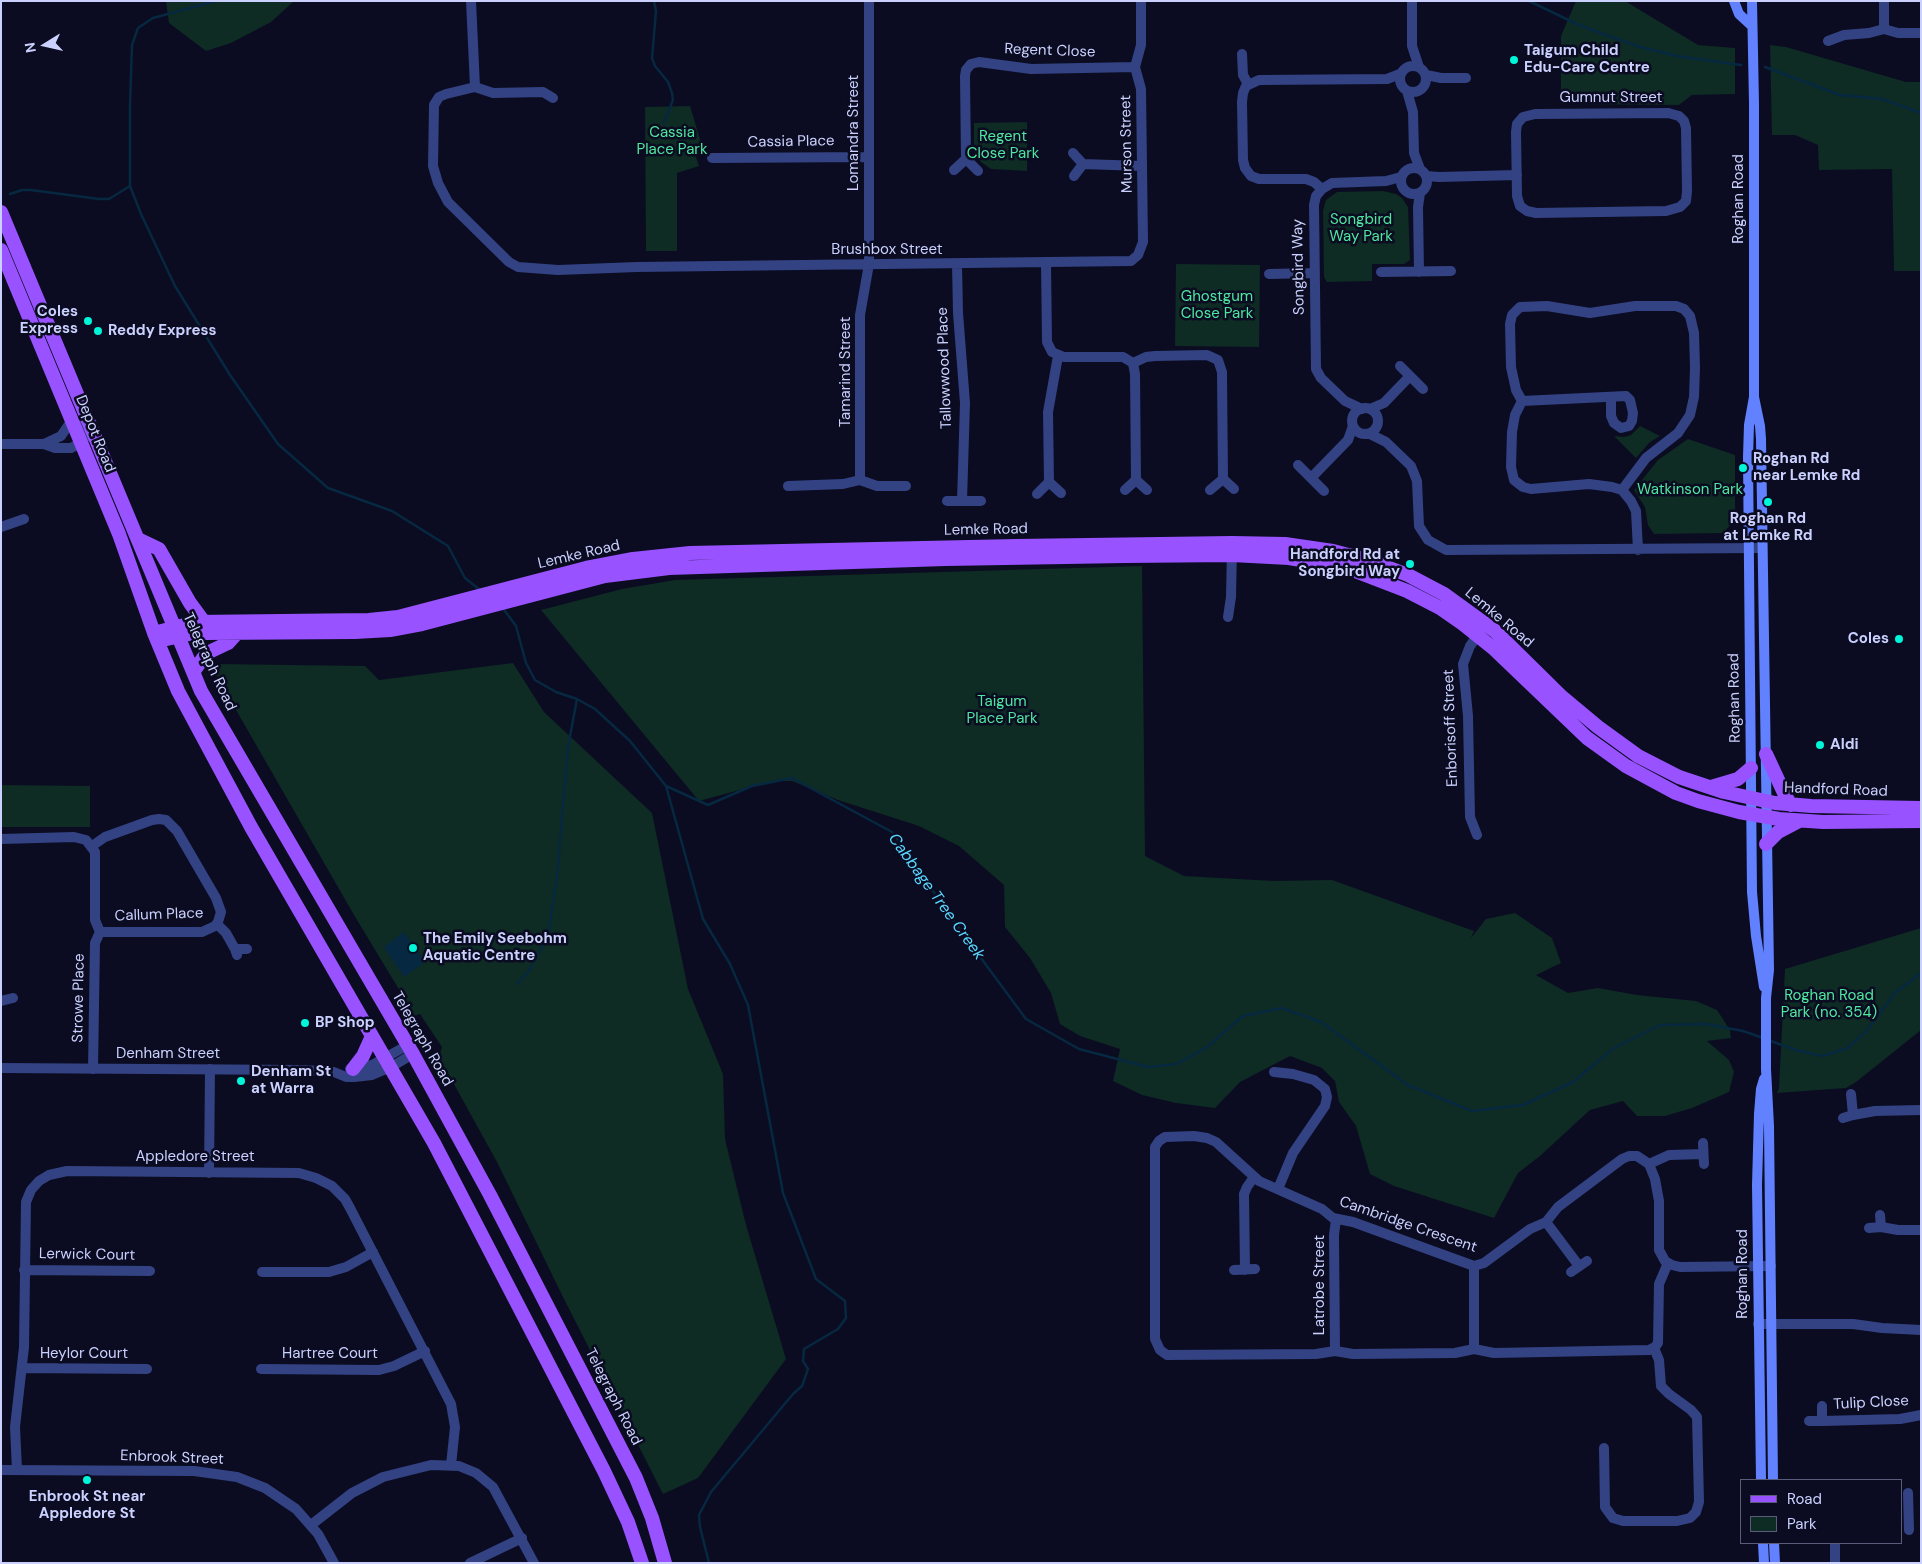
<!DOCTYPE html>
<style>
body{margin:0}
#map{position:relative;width:1922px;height:1564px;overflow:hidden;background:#0b0c21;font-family:"DM Sans",sans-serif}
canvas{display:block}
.frame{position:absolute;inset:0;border:2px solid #cbd1ff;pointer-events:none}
.legend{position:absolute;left:1740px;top:1479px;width:162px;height:65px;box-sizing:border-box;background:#0b0c21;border:1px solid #585b7a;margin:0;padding:6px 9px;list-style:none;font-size:15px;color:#cbd1ff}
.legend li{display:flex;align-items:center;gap:10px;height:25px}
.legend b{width:25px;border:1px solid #585b7a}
.north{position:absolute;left:20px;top:20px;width:50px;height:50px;-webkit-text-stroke:4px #0b0c21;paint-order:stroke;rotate:260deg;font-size:14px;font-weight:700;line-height:20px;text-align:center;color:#cbd1ff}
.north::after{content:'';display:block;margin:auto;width:18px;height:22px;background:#cbd1ff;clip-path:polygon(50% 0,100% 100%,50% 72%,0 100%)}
</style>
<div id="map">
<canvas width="1922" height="1564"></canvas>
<div class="frame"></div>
<ul class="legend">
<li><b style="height:6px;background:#9852ff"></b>Road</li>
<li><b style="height:14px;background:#0e2b24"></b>Park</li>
</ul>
<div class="north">N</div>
</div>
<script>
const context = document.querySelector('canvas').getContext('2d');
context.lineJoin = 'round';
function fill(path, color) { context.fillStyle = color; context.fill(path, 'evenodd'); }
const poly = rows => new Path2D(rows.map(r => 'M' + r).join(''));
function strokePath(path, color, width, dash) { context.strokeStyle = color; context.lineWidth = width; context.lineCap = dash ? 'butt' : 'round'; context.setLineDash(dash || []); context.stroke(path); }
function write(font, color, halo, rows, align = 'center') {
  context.font = font + ' "DM Sans",sans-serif'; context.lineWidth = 5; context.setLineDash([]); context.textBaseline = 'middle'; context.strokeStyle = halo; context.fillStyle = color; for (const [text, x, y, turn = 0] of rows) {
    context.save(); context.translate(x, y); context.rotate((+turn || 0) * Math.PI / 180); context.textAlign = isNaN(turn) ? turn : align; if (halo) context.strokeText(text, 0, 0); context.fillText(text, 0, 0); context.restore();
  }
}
const green = poly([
 [294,1,271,22,231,43,206,51,169,23,166,2],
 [1576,1,1625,1,1698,45,1735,48,1735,94,1692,95,1679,105,1561,104,1561,36],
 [1770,45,1786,47,1906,82,1921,82,1921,271,1894,271,1892,169,1819,170,1818,145,1795,135,1772,135],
 [690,106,702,146,698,151,696,157,699,166,677,173,677,251,646,251,645,107],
 [1027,122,1027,171,991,169,981,162,974,154,974,123],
 [1383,191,1396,194,1402,198,1408,207,1410,260,1404,264,1372,264,1372,281,1327,282,1324,277,1323,211,1326,200,1337,192],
 [1176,264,1260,265,1259,347,1175,346],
 [1640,426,1660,436,1650,442,1636,458,1614,436,1624,437,1631,435],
 [1688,439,1735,455,1735,520,1723,533,1654,534,1648,525,1645,507,1634,490,1658,460],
 [1142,566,1145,856,1184,876,1274,881,1332,880,1474,931,1471,938,1486,919,1515,913,1552,938,1561,963,1536,975,1568,993,1598,988,1637,995,1696,1001,1717,1010,1730,1030,1731,1038,1707,1041,1729,1060,1734,1072,1729,1092,1692,1108,1665,1116,1637,1116,1623,1101,1590,1110,1540,1156,1518,1173,1494,1218,1394,1186,1370,1174,1356,1126,1339,1102,1335,1081,1322,1068,1290,1056,1240,1082,1215,1108,1176,1103,1142,1095,1113,1081,1120,1049,1080,1036,1060,1024,1051,993,1030,958,1005,927,1004,885,959,846,919,826,838,800,792,781,773,781,699,801,541,610,622,589,675,580],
 [513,663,544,712,652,813,688,989,723,1074,725,1139,746,1225,786,1359,698,1478,663,1494,563,1297,497,1162,439,1057,442,1047,420,1014,415,1016,354,915,213,670,215,664,365,666,379,680],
 [1,785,90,786,90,827,1,827],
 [1921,928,1921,1030,1856,1082,1846,1088,1777,1093,1779,1088,1785,969]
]);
const water = poly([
 [404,932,425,962,404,977,384,947]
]);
const stream = poly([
 [216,1,153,18,138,28,132,45,130,106,130,186,141,214,175,286,230,375,278,444,328,488,392,511,448,546,465,578,480,590],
 [654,1,656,11,652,58,655,66,668,82,672,93,673,100,664,123],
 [1529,1,1581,26,1640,47,1677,56,1741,65],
 [1765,67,1840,95,1882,99,1921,113],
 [10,194,22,190,31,190,99,199,109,199,130,186],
 [502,607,516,626,526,663,535,680,556,692,577,699,595,709,630,741,666,786,708,805,752,786,792,778,892,832,913,860,944,908,1026,1019,1079,1049,1148,1067,1177,1064,1207,1047,1243,1016,1282,1008,1321,1022,1408,1085,1472,1111,1523,1105,1573,1082,1614,1048,1660,1025,1706,1024,1743,1031,1763,1038],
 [666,786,703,919,730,964,748,1005,783,1193,816,1279,845,1301,846,1318,838,1329,804,1349,803,1361,808,1369,802,1386,793,1394,711,1492,699,1515,700,1527,709,1563],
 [517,984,529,971,548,936,557,876,568,747,577,699],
 [1768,1040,1796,1050,1822,1056,1846,1049,1866,1032,1895,993,1921,973]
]);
const minor = poly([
 [471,1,475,87,446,94,439,97,434,105,433,166,438,183,448,202,509,262,518,267,558,270,637,267,1131,261,1138,255,1143,242,1141,89,1135,67,1141,45,1141,1],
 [869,1,869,264,860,315,860,480,877,486,906,486],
 [1412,1,1412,46,1419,67],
 [1884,1,1884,29],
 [1828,41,1844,35,1869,33,1884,29,1898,33,1921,33],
 [1242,54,1243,75,1248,84],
 '1400 79a13 13 0 1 1 26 0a13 13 0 1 1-26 0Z',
 [1426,75,1441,78,1466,78],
 [475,87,493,93,543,92,553,98],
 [1407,91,1413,112,1414,153,1420,169],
 [1668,113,1679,116,1684,121,1686,128,1687,191,1686,201,1680,207,1666,211,1536,213,1527,211,1520,206,1517,196,1516,132,1517,124,1523,117,1535,114,1668,113],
 [1073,153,1083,164,1074,176],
 [712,158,869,157],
 [966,159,965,76,966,70,971,64,979,62,1031,69,1135,67],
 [1083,164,1142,166],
 '1401 181a13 13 0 1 1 26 0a13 13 0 1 1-26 0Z',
 [954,170,966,159,978,171],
 [1426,176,1439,177,1517,175],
 [1322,189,1314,182,1306,179,1259,179,1251,176,1245,168,1243,160,1242,102,1243,93,1246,86,1259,80,1387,79,1400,74],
 [1046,263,1047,342,1052,352,1064,357,1123,357,1133,363,1135,374,1136,480],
 [957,264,958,313,965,403,962,501],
 [1381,272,1451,271],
 [1419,272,1418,207,1420,193],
 [1269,274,1314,273],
 [1133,363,1146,357,1155,356,1207,355,1218,360,1222,372,1223,479],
 [1400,366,1423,389],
 [1522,401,1626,396,1630,400,1633,413,1632,421,1629,426,1621,428,1614,423,1611,416,1611,397],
 '1352 421a13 13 0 1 1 26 0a13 13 0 1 1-26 0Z',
 [1362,409,1345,401,1321,378,1316,369,1314,205,1316,196,1322,189,1332,183,1386,181,1401,177],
 [1370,409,1384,403,1410,376],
 [1370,434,1386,442,1411,466,1417,481,1419,526,1428,540,1446,550,1761,548],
 [1298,465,1324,491],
 [1311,478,1348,440,1353,426],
 [1049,482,1048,412,1058,356],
 [788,486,843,484,860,480],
 [1125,490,1136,480,1147,490],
 [1210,490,1223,479,1234,489],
 [1622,490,1646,458,1678,433,1690,415,1694,397,1695,368,1694,333,1690,316,1684,309,1676,306,1635,306,1590,313,1547,306,1520,307,1512,315,1510,324,1511,367,1516,390,1522,401,1515,415,1512,432,1511,467,1514,480,1523,487,1531,489,1589,484,1612,487,1622,490,1631,501,1636,511,1638,550],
 [1037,494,1049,482,1061,493],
 [947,501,981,501],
 [1,527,24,519],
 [1228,617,1231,597,1232,549],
 [1477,835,1470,817,1468,716,1463,664,1470,646,1486,624],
 [1,839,74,837,86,840,95,852,95,920,100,932,95,943,93,1069],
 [92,846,105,837,152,820,159,819,166,820,177,831,216,898,221,912,218,922,215,926,202,932,100,932],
 [217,924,226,933,235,949],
 [237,955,235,949,247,949],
 [1,1001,13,998],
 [1274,1072,1293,1074,1314,1080,1325,1089,1327,1097,1325,1106,1293,1153,1278,1189],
 [1853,1115,1875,1111,1921,1110],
 [1843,1118,1853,1115,1851,1094],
 [1703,1143,1704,1164],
 [1649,1164,1669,1155,1703,1154],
 [209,1173,210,1069],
 [1546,1222,1579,1266],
 [1881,1227,1898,1230,1921,1230],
 [1869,1228,1881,1227,1880,1215],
 [1668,1263,1659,1284,1658,1343,1655,1347,1649,1350,1494,1353,1474,1349,1455,1353,1353,1354,1335,1351,1316,1354,1167,1355,1160,1350,1155,1339,1155,1147,1159,1141,1165,1137,1194,1136,1207,1138,1216,1142,1259,1181,1322,1209,1333,1218,1353,1222,1474,1266,1484,1263,1530,1229,1546,1222,1558,1207,1622,1159,1629,1156,1637,1156,1649,1164,1655,1179,1659,1201,1659,1250,1665,1261,1672,1265,1680,1267,1771,1266],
 [1474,1266,1474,1349],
 [24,1270,150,1271],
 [1234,1270,1255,1269],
 [1245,1270,1244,1194,1247,1187,1254,1177],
 [262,1272,329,1272,346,1267,373,1252],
 [1571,1272,1587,1261],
 [1758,1324,1853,1324,1882,1328,1921,1330],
 [1335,1351,1334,1235,1336,1219],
 [22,1368,147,1369],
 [261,1369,379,1370,394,1366,425,1351],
 [1809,1421,1822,1421,1822,1406],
 [1822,1421,1900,1419,1921,1415],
 [1604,1448,1605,1507,1613,1518,1623,1521,1677,1521,1690,1518,1696,1512,1699,1502,1697,1417,1691,1410,1669,1394,1661,1386,1659,1360,1654,1348],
 [1,1470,194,1471,237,1477,265,1488,296,1509,318,1534,334,1563],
 [17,1470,15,1427,24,1347,26,1202,31,1190,39,1181,49,1175,67,1171,299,1173,316,1178,332,1186,345,1199,350,1208,451,1404,455,1427,451,1465],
 [1908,1493,1909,1530],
 [311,1525,352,1493,383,1477,431,1465,459,1466,476,1473,493,1487,534,1563],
 [1835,1543,1835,1563],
 [470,1563,522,1538]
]);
const tertiary = poly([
 [1,444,44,444,55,448,71,448,81,443,85,438,85,432,82,421],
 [44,444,61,436,72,420],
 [1,1068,303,1070,334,1072,346,1077,354,1077,372,1075,391,1067,413,1054],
 [350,1069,372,1065,408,1045]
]);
const secondary = poly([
 [1734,1,1739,14,1752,26],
 [1752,1,1754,104,1754,397,1749,425,1748,457,1752,892,1756,936,1764,987],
 [1754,397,1760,426,1761,439,1769,970,1766,998,1766,1069,1769,1126,1773,1480],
 [1761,1480,1757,1185,1759,1114,1761,1089,1764,1079],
 [1763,1543,1764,1563],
 [1774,1543,1775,1563]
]);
const primary = poly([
 [1,212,201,691,413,1054,490,1195,636,1478,652,1518,665,1563],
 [1,250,119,534,154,633,178,691,251,827,434,1143,604,1471,628,1522,642,1563],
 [138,539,159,549,190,603,204,622],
 [154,633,196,622,369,620,398,617,586,568,633,559,690,553,1016,546,1232,543,1285,544,1333,551,1368,560,1408,575,1444,594,1495,631,1562,697,1598,727,1638,756,1679,777,1724,792,1775,803,1811,806,1921,808],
 [158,641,189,634,205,633,355,632,390,630,422,624,605,576,669,568,945,559,1125,556,1232,555,1289,558,1331,565,1355,571,1407,591,1440,608,1463,624,1493,648,1587,738,1626,766,1676,793,1698,801,1739,812,1779,819,1823,822,1921,821],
 [193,672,207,653,228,643,238,632],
 [1766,754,1785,795,1791,805],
 [1711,787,1738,779,1751,768],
 [1766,844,1778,832,1799,821],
 [353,1069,363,1056,372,1036]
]);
const markers = [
 [1514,60,5,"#00f6d8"],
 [88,321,5,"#00f6d8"],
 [98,331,5,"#00f6d8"],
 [1743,468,5,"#00f6d8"],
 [1768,502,5,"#00f6d8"],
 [1410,564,5,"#00f6d8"],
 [1899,639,5,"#00f6d8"],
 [1820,745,5,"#00f6d8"],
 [413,948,5,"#00f6d8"],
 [305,1023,5,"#00f6d8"],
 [241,1081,5,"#00f6d8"],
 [87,1480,5,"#00f6d8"]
];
const streetNames = [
 ["Regent Close",1050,51,2],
 ["Gumnut Street",1611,98],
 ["Lomandra Street",854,133,-90],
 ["Cassia Place",791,142,-1],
 ["Murson Street",1127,144,-91],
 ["Roghan Road",1739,199,-90],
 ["Brushbox Street",887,250],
 ["Songbird Way",1299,267,-91],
 ["Tallowwood Place",945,368,-92],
 ["Tamarind Street",846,372,-90],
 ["Depot Road",95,434,68],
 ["Lemke Road",986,530,-1],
 ["Lemke Road",579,555,-13],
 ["Lemke Road",1499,618,40],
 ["Telegraph Road",209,662,65],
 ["Roghan Road",1735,698,-91],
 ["Enborisoff Street",1451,728,-92],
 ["Handford Road",1836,790,2],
 ["Callum Place",159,915,-2],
 ["Strowe Place",79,998,-89],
 ["Telegraph Road",422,1039,60],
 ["Denham Street",168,1054],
 ["Appledore Street",195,1157],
 ["Cambridge Crescent",1408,1225,19],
 ["Lerwick Court",87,1255,1],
 ["Roghan Road",1743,1274,-90],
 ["Latrobe Street",1320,1285,-90],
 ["Heylor Court",84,1354],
 ["Hartree Court",330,1354],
 ["Telegraph Road",613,1397,63],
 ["Tulip Close",1871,1403,-3],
 ["Enbrook Street",172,1458,2]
];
const poiNames = [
 ["Taigum Child",1524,51],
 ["Edu-Care Centre",1524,68],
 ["Coles",78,312,"right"],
 ["Express",78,329,"right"],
 ["Reddy Express",108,331],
 ["Roghan Rd",1753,459],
 ["near Lemke Rd",1753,476],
 ["Roghan Rd",1768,519,"center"],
 ["at Lemke Rd",1768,536,"center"],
 ["Handford Rd at",1400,555,"right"],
 ["Songbird Way",1400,572,"right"],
 ["Coles",1889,639,"right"],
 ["Aldi",1830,745],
 ["The Emily Seebohm",423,939],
 ["Aquatic Centre",423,956],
 ["BP Shop",315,1023],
 ["Denham St",251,1072],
 ["at Warra",251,1089],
 ["Enbrook St near",87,1497,"center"],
 ["Appledore St",87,1514,"center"]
];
const parkNames = [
 ["Cassia",672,133],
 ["Place Park",672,150],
 ["Regent",1003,137],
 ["Close Park",1003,154],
 ["Songbird",1361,220],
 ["Way Park",1361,237],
 ["Ghostgum",1217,297],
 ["Close Park",1217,314],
 ["Watkinson Park",1690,490],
 ["Taigum",1002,702],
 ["Place Park",1002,719],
 ["Roghan Road",1829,996],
 ["Park (no. 354)",1829,1013]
];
const waterNames = [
 ["Cabbage Tree Creek",936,897,54]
];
fill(green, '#0e2b24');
fill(water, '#062840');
strokePath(stream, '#062840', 2.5);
strokePath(minor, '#334283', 10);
strokePath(tertiary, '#334283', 10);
strokePath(secondary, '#6281ff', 10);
strokePath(primary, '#9852ff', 14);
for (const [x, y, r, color] of markers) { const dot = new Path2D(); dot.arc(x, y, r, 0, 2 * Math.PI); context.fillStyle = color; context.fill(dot); strokePath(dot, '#0b0c21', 2); }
write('15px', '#cbd1ff', '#0b0c21', streetNames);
write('bold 15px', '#cbd1ff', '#0b0c21', poiNames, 'left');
write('15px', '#4fe79f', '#0b0c21', parkNames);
write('italic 16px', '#59d7ff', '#0b0c21', waterNames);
</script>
